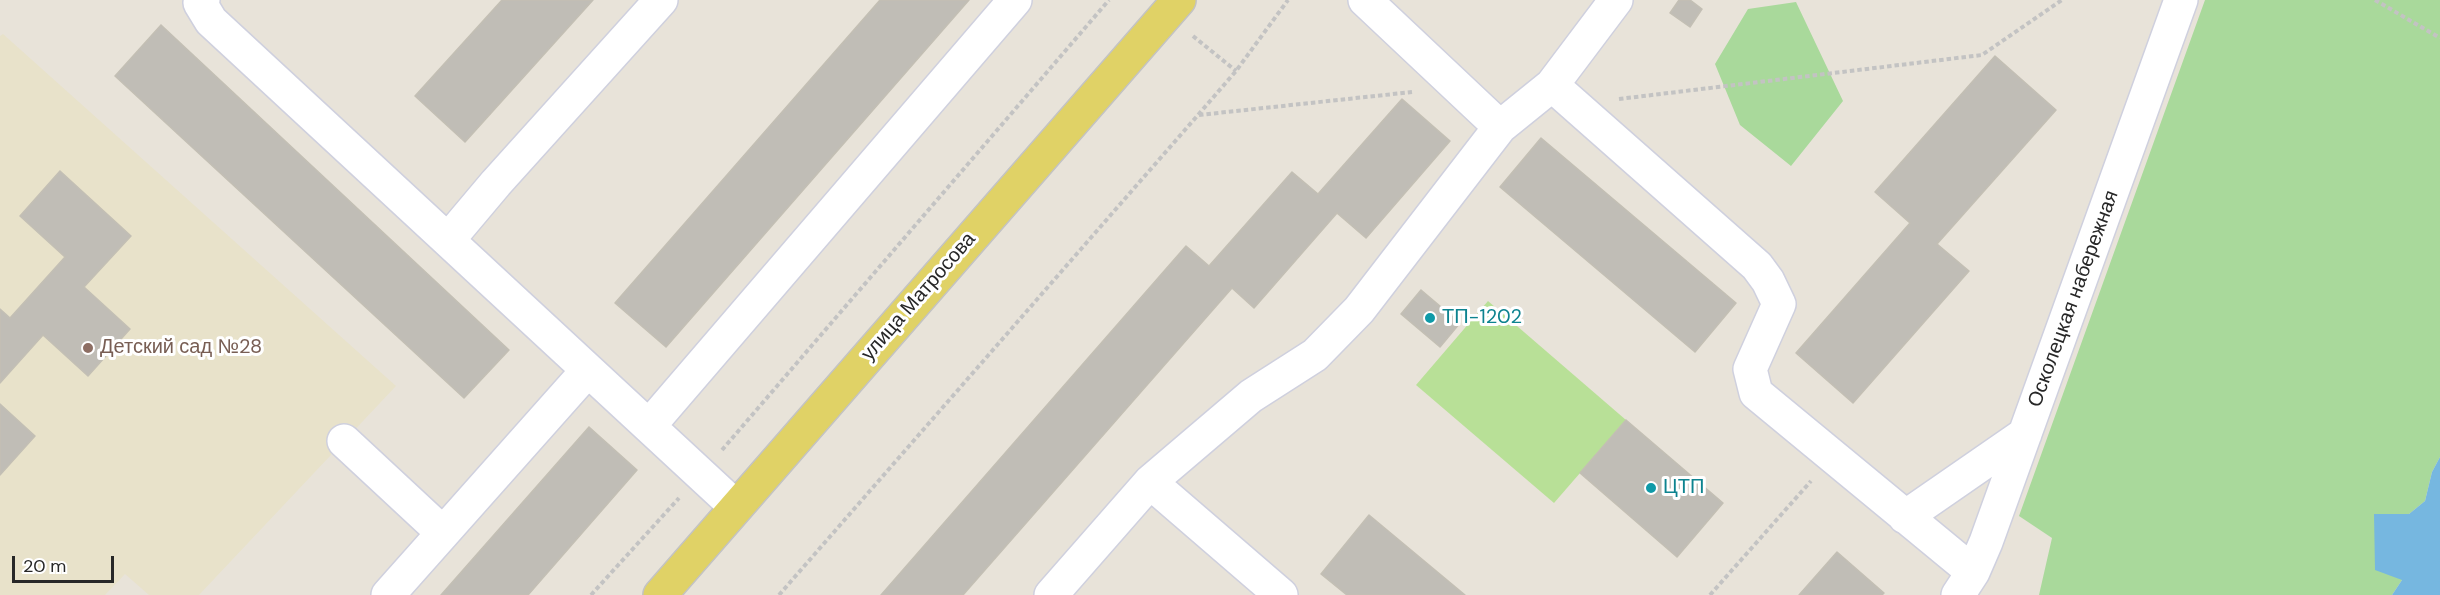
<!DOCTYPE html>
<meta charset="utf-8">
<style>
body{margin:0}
#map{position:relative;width:2440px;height:595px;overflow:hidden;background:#e8e3d9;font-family:"DM Sans",sans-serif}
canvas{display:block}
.scale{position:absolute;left:12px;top:556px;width:102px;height:27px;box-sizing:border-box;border:3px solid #272727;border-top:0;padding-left:8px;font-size:18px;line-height:21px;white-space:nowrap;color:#272727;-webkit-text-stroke:4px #fff;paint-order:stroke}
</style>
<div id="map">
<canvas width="2440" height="595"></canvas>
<div class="scale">20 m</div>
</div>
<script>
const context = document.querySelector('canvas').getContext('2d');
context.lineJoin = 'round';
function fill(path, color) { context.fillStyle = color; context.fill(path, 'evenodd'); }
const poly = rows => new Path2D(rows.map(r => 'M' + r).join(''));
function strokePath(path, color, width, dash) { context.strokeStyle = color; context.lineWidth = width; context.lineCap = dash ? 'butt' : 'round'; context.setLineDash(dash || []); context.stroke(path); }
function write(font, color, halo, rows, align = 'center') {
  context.font = font + ' "DM Sans",sans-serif'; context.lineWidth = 6; context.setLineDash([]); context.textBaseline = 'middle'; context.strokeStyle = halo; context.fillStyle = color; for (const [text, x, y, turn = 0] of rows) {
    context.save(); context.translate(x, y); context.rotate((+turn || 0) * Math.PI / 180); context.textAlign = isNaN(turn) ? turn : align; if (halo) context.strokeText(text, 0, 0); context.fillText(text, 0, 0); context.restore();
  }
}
const education = poly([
 [3,34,396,386,199,595,149,595,125,574,105,595,0,595,0,36]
]);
const green = poly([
 [2205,0,2440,0,2440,457,2432,472,2425,501,2409,514,2402,580,2392,595,2039,595,2052,538,2019,516],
 [1796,2,1843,101,1791,166,1740,125,1715,64,1748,9]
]);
const pitch = poly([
 [1488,301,1626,420,1554,503,1416,385]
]);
const water = poly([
 [2440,457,2440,595,2392,595,2402,580,2375,570,2374,514,2409,514,2425,501,2432,472]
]);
const building = poly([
 [502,0,593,0,465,142,415,96,502,0],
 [880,0,969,0,666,347,615,303,880,0],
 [1679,0,1690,0,1702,9,1690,27,1670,13,1679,0],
 [161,25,509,350,464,398,115,76,161,25],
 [1995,56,2056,110,1937,244,1969,271,1853,403,1796,353,1910,223,1875,192,1995,56],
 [1402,99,1450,141,1366,238,1337,213,1254,308,1232,288,963,595,881,595,1186,246,1209,266,1292,172,1318,194,1402,99],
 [1541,138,1736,303,1695,352,1500,187,1541,138],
 [60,171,131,236,84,287,130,329,88,376,43,335,0,383,0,309,10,318,65,257,20,216,60,171],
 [1421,290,1460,323,1440,347,1401,314,1421,290],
 [0,404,35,436,0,475,0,404],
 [1626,420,1723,503,1677,557,1580,473,1626,420],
 [589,427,637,470,528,595,441,595,589,427],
 [1369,515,1465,595,1347,595,1321,574,1369,515],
 [1837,552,1884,593,1882,595,1799,595,1837,552]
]);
const path = poly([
 [2375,0,2440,38],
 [1193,36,1236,71],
 [1619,99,1982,55,2062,0],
 [1199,115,1412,92],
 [722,450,1109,0],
 [591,595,679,498],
 [779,595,1198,115,1236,71,1288,0],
 [1710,595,1811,481]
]);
const minor = poly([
 [203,0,200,3,211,21,736,507],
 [1365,0,1500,127],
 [1552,85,1757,266,1768,281,1779,304,1750,369,1756,393,1973,572],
 [448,240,496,183,661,0],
 [649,426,1015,0],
 [344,441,443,533],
 [1150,482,1281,595],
 [1905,517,2025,434],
 [388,595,588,370],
 [1051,595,1150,482,1251,396,1315,355,1359,310,1500,127,1552,85,1616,0],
 [1958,595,1973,572,1986,542,2181,0]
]);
const major = poly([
 [660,595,1179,0]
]);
const markers = [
 [1430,318,6,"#0f9aa8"],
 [88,348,6,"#8d6e63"],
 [1651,488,6,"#0f9aa8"]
];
const streetNames = [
 ["улица Матросова",919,297,-49],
 ["Осколецкая набережная",2074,299,-70]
];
const cultureNames = [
 ["ТП-1202",1442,318],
 ["ЦТП",1663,488]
];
const educationNames = [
 ["Детский сад №28",100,348]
];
fill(education, '#e8e2ca');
fill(green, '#a9d99b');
fill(pitch, '#b8e097');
fill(water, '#76b7e0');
fill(building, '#c0bdb6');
strokePath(building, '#c3bfb4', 1.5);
strokePath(minor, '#cfd0de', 36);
strokePath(major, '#c3c3c3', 36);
strokePath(path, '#c3c3c3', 4, [4.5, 3]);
strokePath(minor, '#fff', 33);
strokePath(major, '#e0d266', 33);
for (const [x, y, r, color] of markers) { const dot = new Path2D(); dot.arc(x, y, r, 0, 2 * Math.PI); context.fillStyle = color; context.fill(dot); strokePath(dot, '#fff', 2); }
write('20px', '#272727', '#fff', streetNames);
write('20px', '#0d838f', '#fff', cultureNames, 'left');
write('20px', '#785e54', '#fff', educationNames, 'left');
</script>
